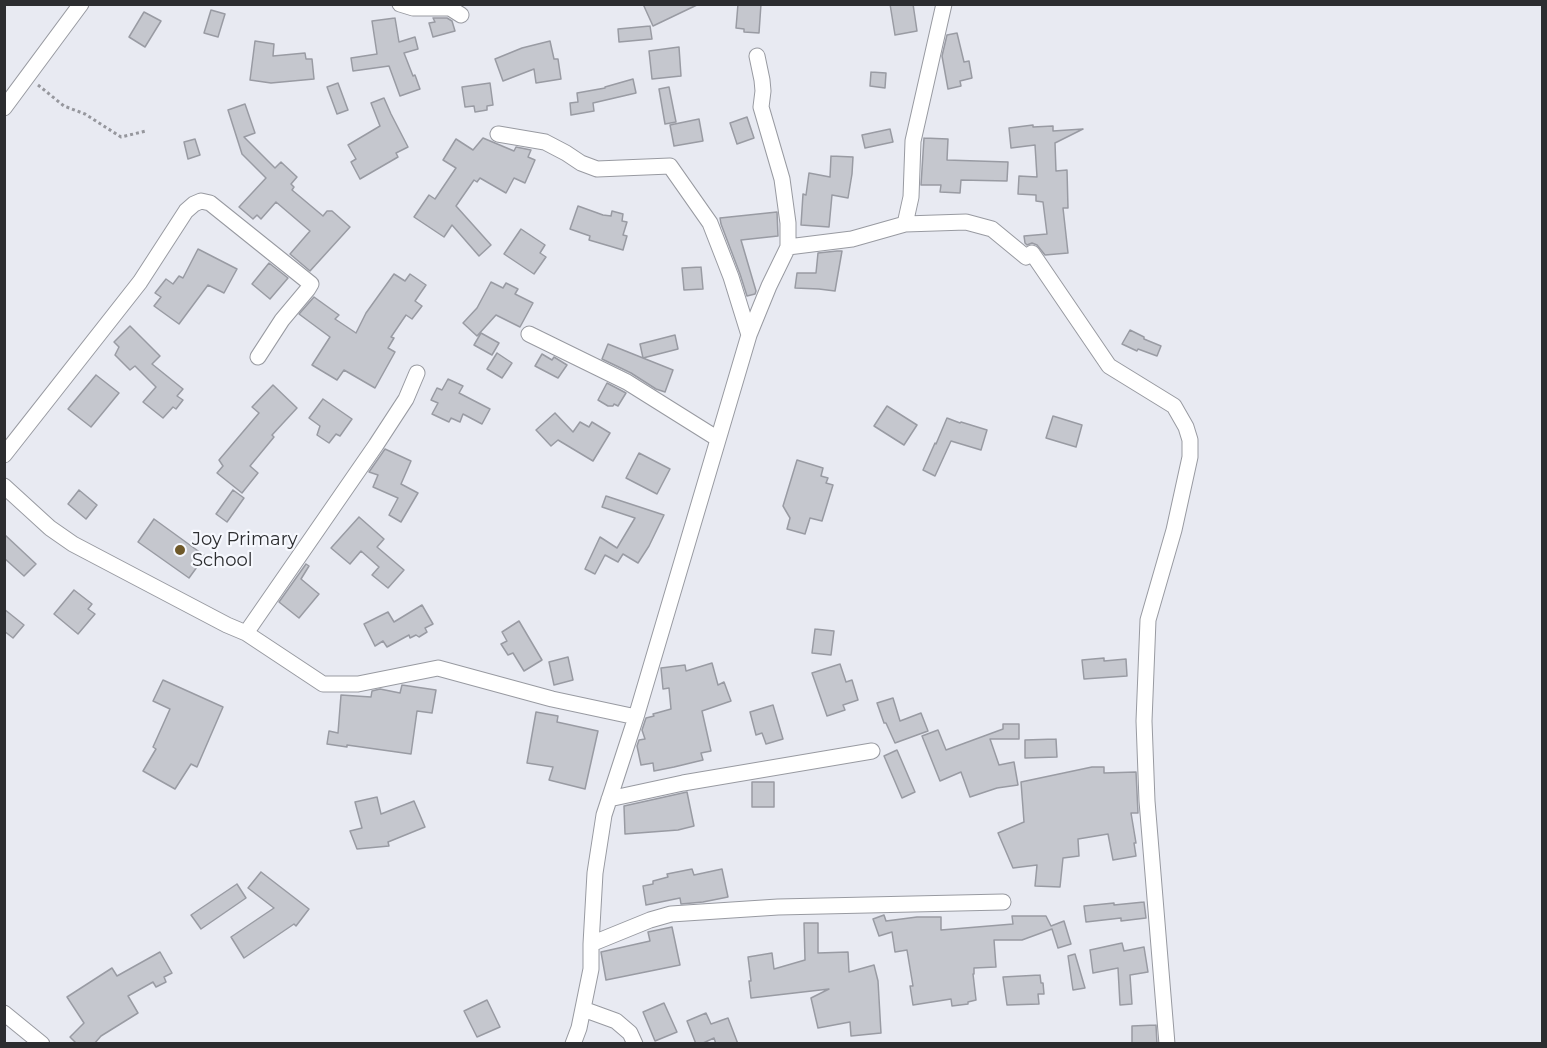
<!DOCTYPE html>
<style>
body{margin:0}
#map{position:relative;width:1547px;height:1048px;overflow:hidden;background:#e8eaf2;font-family:Montserrat,sans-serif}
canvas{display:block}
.frame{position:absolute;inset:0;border:6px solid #2c2d30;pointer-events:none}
</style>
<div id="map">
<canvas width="1547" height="1048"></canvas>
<div class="frame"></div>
</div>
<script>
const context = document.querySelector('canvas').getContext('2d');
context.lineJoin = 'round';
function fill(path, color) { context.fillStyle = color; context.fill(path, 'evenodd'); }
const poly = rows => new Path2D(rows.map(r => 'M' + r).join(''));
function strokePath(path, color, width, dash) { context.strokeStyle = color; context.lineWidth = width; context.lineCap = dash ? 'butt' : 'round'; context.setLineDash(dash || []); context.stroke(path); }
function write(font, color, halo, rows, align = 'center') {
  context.font = font + ' Montserrat,sans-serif'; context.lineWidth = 4.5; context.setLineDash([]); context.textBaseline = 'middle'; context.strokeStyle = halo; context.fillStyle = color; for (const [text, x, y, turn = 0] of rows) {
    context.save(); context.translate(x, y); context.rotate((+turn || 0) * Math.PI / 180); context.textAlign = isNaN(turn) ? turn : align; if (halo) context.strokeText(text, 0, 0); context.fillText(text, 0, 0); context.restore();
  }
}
const building = poly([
 [643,4,699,4,653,26,643,4],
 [738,4,761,4,759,33,744,32,744,29,736,28,738,4],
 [890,4,913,4,917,31,895,35,890,4],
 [211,10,225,14,218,37,204,33,211,10],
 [144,12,161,21,145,47,129,37,144,12],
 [395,18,399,42,415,37,418,49,404,53,413,76,415,75,420,89,400,96,389,66,353,71,351,58,377,54,372,21,395,18],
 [433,18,447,18,452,21,455,31,433,37,429,23,435,22,433,18],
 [650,26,652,39,619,42,618,29,650,26],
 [957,33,964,62,969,61,972,78,960,81,961,86,948,89,942,56,947,35,957,33],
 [255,41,274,44,273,56,305,53,306,59,312,59,314,79,271,83,250,80,255,41],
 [550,41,554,59,558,59,561,79,536,83,534,69,503,81,495,59,522,48,550,41],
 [679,47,681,76,652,79,649,51,679,47],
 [871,72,886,73,885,88,870,86,871,72],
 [633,79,636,93,593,103,594,111,571,115,570,103,578,102,577,93,605,88,605,87,633,79],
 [338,83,348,110,337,114,327,87,338,83],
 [490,83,493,105,487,106,487,110,475,112,474,106,465,107,462,87,490,83],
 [669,87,676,122,665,124,659,89,669,87],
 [384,98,391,114,408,147,396,153,398,157,360,179,351,162,356,159,348,145,380,126,371,103,384,98],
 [245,104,255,133,244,137,275,168,281,162,297,177,291,184,294,187,292,190,323,216,327,211,332,211,350,227,310,271,290,254,310,231,276,202,261,219,257,215,253,219,239,207,266,178,242,154,228,110,245,104],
 [747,117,754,138,737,144,730,123,747,117],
 [699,119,703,141,674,146,670,125,699,119],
 [1033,125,1033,127,1053,126,1053,131,1083,129,1055,143,1056,171,1067,170,1068,208,1063,208,1068,253,1045,255,1037,245,1032,243,1027,245,1025,243,1024,236,1047,234,1043,202,1036,201,1036,195,1018,194,1019,176,1037,177,1035,145,1011,148,1009,128,1033,125],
 [890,129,893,142,865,148,862,135,890,129],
 [483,138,514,151,516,147,531,150,528,157,535,160,525,183,514,178,506,193,480,178,477,182,474,180,456,206,491,245,479,256,452,225,444,237,414,217,429,195,435,199,456,168,443,160,456,139,473,150,483,138],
 [924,138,948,139,947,160,1008,162,1007,181,961,180,960,193,940,192,941,185,921,185,924,138],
 [195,139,200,155,188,159,184,142,195,139],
 [831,156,853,157,852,174,848,198,832,195,829,227,801,225,803,194,806,195,809,173,830,177,831,156],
 [578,206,603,215,611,216,612,211,623,214,622,221,627,222,623,235,627,236,623,250,589,240,590,236,570,229,578,206],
 [777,212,778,236,741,240,756,291,755,294,747,296,740,274,721,224,720,218,777,212],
 [521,229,545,245,540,253,546,257,534,274,504,254,521,229],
 [198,249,237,269,224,293,208,285,179,324,154,306,161,297,155,293,166,279,173,284,179,276,183,278,198,249],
 [837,251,842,251,835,291,819,289,795,288,797,273,816,273,818,253,837,251],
 [269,263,288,278,270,299,252,284,269,263],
 [701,267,703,289,684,290,682,268,701,267],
 [394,274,405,281,410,274,426,285,415,301,422,306,412,319,406,315,391,337,394,338,388,348,395,352,375,388,344,370,337,380,312,365,330,337,299,314,314,297,339,315,335,319,356,333,366,313,394,274],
 [491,282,503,288,506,283,518,289,515,294,533,303,520,327,496,315,477,336,463,323,477,308,491,282],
 [130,326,160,356,152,364,183,389,177,396,183,400,176,409,173,407,163,418,143,402,156,387,135,366,130,370,115,355,119,347,114,342,130,326],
 [1130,330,1144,337,1144,339,1161,346,1157,356,1138,349,1137,351,1122,344,1130,330],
 [481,333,499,343,492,355,474,345,481,333],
 [675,335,678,349,643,358,640,344,675,335],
 [608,344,673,370,665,392,656,389,631,373,602,359,608,344],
 [497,353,512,363,502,378,487,369,497,353],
 [542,354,552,360,554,357,567,365,558,378,535,366,542,354],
 [96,375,119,393,91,427,68,409,96,375],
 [448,379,463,386,459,393,490,409,482,424,463,414,460,422,451,418,449,422,432,414,438,403,431,400,437,388,442,390,448,379],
 [607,383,626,393,618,406,614,404,613,406,608,406,598,400,607,383],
 [273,385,297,408,272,435,274,437,250,466,258,473,242,493,217,473,223,466,219,460,259,413,252,407,273,385],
 [323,399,352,419,340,436,336,434,329,443,317,435,320,426,309,418,323,399],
 [887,406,917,425,904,445,874,426,887,406],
 [555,413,573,432,580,422,589,427,592,422,610,433,593,461,558,440,551,446,536,430,555,413],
 [1053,416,1082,425,1076,447,1046,438,1053,416],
 [947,418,960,423,961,422,987,430,981,450,951,441,935,476,923,470,935,443,936,444,947,418],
 [385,449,411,461,401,484,418,493,401,522,389,515,398,498,373,487,378,475,369,472,385,449],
 [639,453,670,469,657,494,626,478,639,453],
 [797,460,823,468,821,476,828,478,826,483,833,485,822,521,810,518,805,534,787,529,790,518,783,506,797,460],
 [79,490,97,505,86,519,68,504,79,490],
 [233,490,244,498,227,522,216,514,233,490],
 [606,496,664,515,649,546,638,563,623,554,618,562,605,555,595,574,585,569,600,537,617,548,635,518,602,507,606,496],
 [359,517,384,539,377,547,404,570,388,588,372,575,379,567,361,551,350,564,331,548,359,517],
 [154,519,205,556,189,578,138,542,154,519],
 [4,534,36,564,24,576,4,558,4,534],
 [306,564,309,566,301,579,319,594,299,618,279,602,306,564],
 [74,590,92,604,88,609,95,614,78,634,54,614,74,590],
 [422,605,433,624,425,628,427,632,419,637,416,635,410,638,409,635,387,647,383,641,375,646,364,624,388,612,394,622,422,605],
 [4,609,24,625,13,638,4,631,4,609],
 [519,621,542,660,524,671,513,653,508,655,501,644,507,641,502,632,519,621],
 [815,629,834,631,831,655,812,653,815,629],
 [568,657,573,680,554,685,549,662,568,657],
 [1104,658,1104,661,1126,659,1127,676,1084,679,1082,660,1104,658],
 [712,663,718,685,724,682,731,701,702,711,711,751,701,753,703,760,674,767,654,771,653,763,641,765,637,746,639,740,645,739,642,730,646,718,654,716,653,714,671,709,669,688,663,689,661,668,685,665,686,671,712,663],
 [840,664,846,682,852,680,858,700,843,705,845,710,827,716,812,673,840,664],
 [163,680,223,707,197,767,191,764,175,789,143,771,156,749,153,747,170,709,153,701,163,680],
 [402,685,436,690,432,713,417,711,411,754,347,745,347,747,327,744,329,731,338,733,341,695,371,697,372,691,380,689,400,693,402,685],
 [893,698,900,721,921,713,928,731,895,743,886,723,884,723,877,703,893,698],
 [773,705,783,739,766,744,762,733,756,735,750,712,773,705],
 [536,712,558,716,557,722,598,731,585,789,549,780,553,767,527,763,536,712],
 [1003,724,1019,724,1019,739,990,739,999,765,1014,762,1018,785,997,788,970,797,961,772,940,781,922,736,938,730,946,750,1003,729,1003,724],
 [1056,739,1057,757,1025,758,1025,740,1056,739],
 [897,750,915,792,902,798,884,756,897,750],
 [1092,767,1104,767,1104,773,1136,772,1138,813,1131,813,1136,843,1134,843,1136,856,1113,860,1108,834,1078,839,1079,856,1063,858,1060,887,1035,886,1037,865,1013,868,998,833,1024,822,1021,782,1092,767],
 [752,782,774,782,774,807,752,807,752,782],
 [687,792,694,826,678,830,625,834,624,806,687,792],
 [377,797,381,814,414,801,425,827,388,842,389,846,357,849,350,831,362,828,355,802,377,797],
 [692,869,694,875,722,869,728,897,703,902,681,904,680,898,646,905,643,886,653,884,653,881,668,877,667,874,692,869],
 [261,872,309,909,296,926,294,924,244,958,231,937,274,908,248,888,261,872],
 [237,884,246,898,201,929,191,915,237,884],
 [1144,902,1146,918,1121,921,1121,918,1086,922,1084,906,1114,903,1114,905,1144,902],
 [884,915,886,921,917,917,941,917,941,930,1013,924,1012,916,1046,916,1051,926,1064,921,1071,944,1058,948,1052,929,1022,940,994,940,996,967,974,968,974,974,973,974,976,1000,968,1002,968,1004,952,1006,951,999,913,1005,910,986,913,986,907,950,895,952,892,932,879,936,873,919,884,915],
 [804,923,818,923,818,953,848,952,849,972,874,965,878,981,881,1033,851,1036,850,1022,818,1028,811,998,829,989,751,998,749,981,751,981,748,957,772,953,774,969,805,960,804,923],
 [672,927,680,965,606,980,601,952,650,941,648,932,672,927],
 [1122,943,1124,951,1144,947,1148,972,1130,975,1132,1004,1120,1005,1118,968,1093,973,1090,950,1122,943],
 [160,952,172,973,164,977,166,982,156,987,153,982,128,996,138,1013,101,1036,94,1044,77,1044,70,1037,84,1023,67,997,112,968,117,976,160,952],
 [1075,954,1085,988,1073,990,1068,956,1075,954],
 [1040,975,1041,983,1043,983,1044,994,1038,994,1039,1004,1007,1005,1003,977,1040,975],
 [487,1000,500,1027,477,1037,464,1011,487,1000],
 [664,1003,677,1032,655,1041,643,1012,664,1003],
 [706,1013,711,1024,728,1018,738,1044,716,1044,714,1038,701,1044,696,1044,687,1021,706,1013],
 [1156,1025,1157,1044,1132,1044,1132,1026,1156,1025]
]);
const path = poly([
 [38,85,64,106,85,114,121,137,146,131]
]);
const minor = poly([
 [400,4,413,8,450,8,461,15],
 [4,108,81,4],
 [498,134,545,142,566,153,581,163,597,169,670,166,710,223,731,277,749,335],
 [905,224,911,197,913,141,944,4],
 [788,247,852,239,905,224,966,222,992,229,1026,257,1032,253,1109,366,1174,406,1186,427,1190,440,1190,457,1174,530,1148,620,1144,721,1147,801,1167,1044],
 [529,334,627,382,718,439],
 [4,455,140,282,186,211,194,204,201,201,210,203,311,284,308,289,282,320,258,357],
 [4,486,50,528,73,544,227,625,246,633,323,684,358,684,438,668,552,699,636,717],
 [246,633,376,445,406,399,417,373],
 [609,799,683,783,872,751],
 [591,944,650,920,671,914,778,907,1003,902],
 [583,1009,616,1021,630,1033,635,1044],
 [4,1013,42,1044],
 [573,1044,579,1028,591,969,591,944,595,873,604,815,636,717,749,335,769,286,788,247,788,223,782,179,761,107,763,91,762,80,757,56]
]);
const markers = [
 [180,550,6,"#6f5929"]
];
const poiNames = [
 ["Joy Primary",192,540],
 ["School",192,561]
];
fill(building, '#c5c7ce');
strokePath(building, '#999ba3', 1.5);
strokePath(minor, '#989aa1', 17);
strokePath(path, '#96979d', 3, [3, 3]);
strokePath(minor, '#fff', 15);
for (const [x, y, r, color] of markers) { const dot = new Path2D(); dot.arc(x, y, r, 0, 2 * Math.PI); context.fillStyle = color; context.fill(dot); strokePath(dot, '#f6f8fe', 2); }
write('18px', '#2c2d30', '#f6f8fe', poiNames, 'left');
</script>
